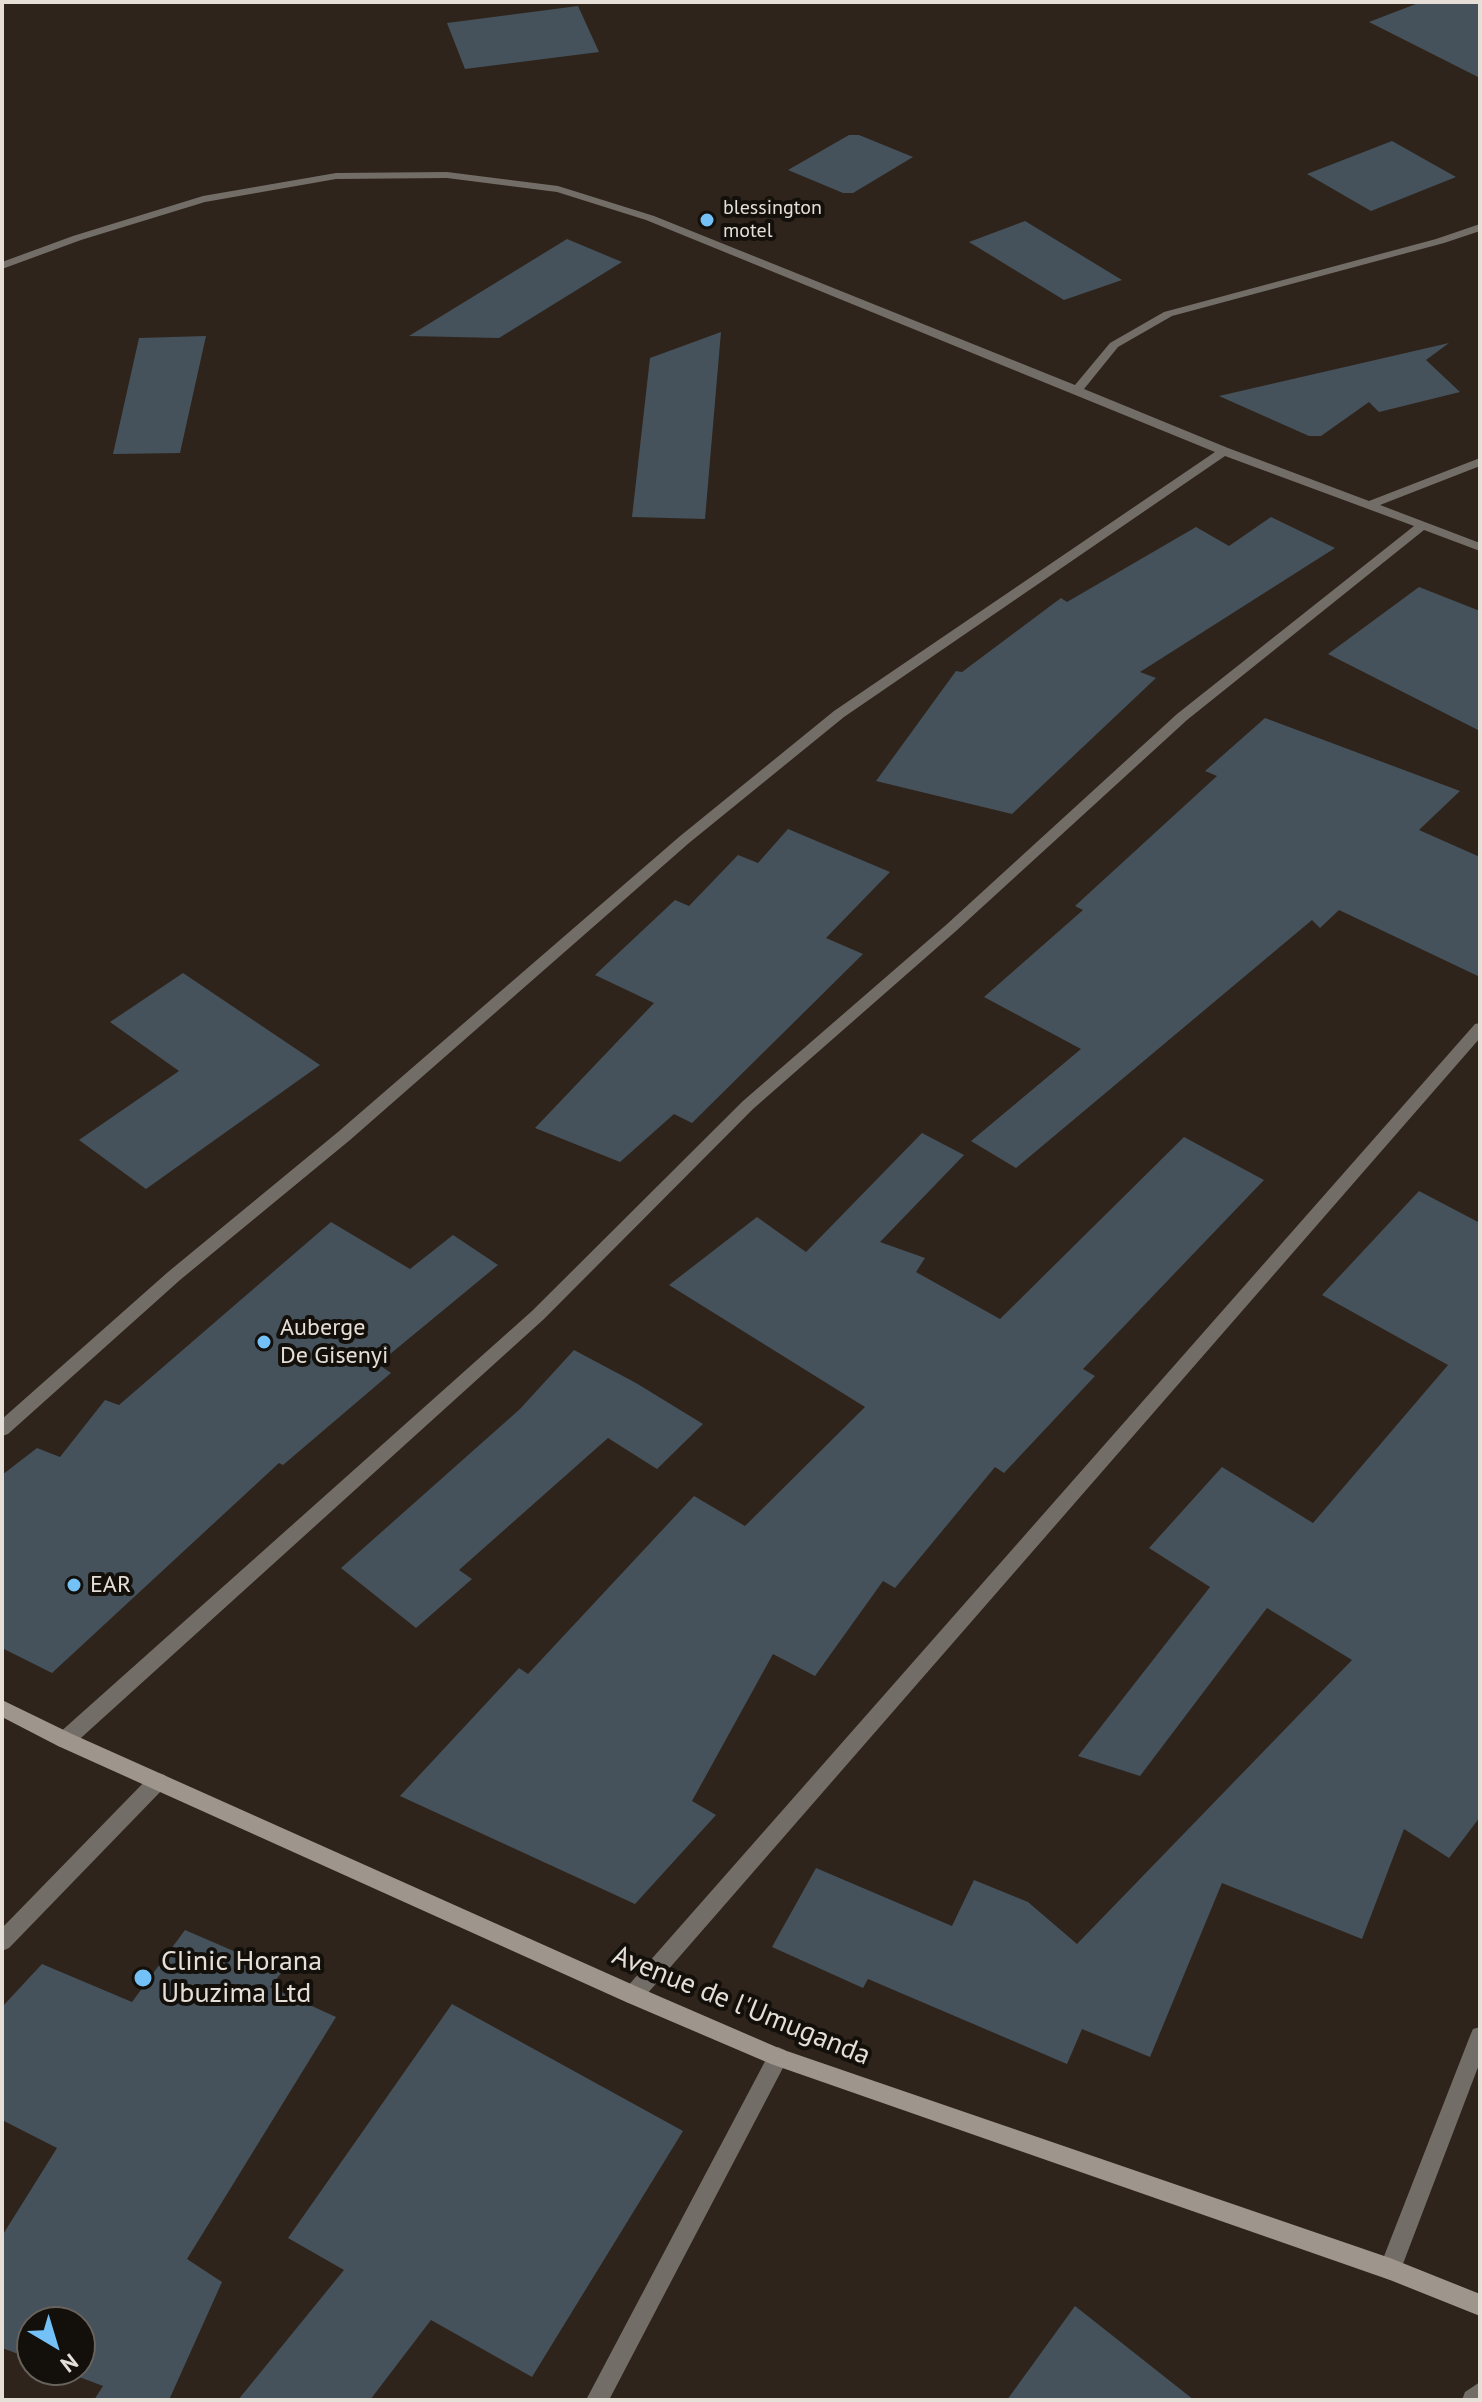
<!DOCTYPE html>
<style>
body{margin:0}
#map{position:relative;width:1482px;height:2402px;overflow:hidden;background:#2e241b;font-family:"PT Sans",sans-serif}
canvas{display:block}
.frame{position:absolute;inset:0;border:4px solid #e5dfd8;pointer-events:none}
.north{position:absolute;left:16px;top:2306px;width:80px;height:80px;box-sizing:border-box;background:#130f0a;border:2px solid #67625c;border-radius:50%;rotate:142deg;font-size:22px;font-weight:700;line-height:32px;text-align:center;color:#e5dfd8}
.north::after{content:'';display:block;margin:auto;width:28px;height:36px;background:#73c1f6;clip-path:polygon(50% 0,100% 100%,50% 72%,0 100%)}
</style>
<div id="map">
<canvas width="1482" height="2402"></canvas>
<div class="frame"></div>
<div class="north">N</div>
</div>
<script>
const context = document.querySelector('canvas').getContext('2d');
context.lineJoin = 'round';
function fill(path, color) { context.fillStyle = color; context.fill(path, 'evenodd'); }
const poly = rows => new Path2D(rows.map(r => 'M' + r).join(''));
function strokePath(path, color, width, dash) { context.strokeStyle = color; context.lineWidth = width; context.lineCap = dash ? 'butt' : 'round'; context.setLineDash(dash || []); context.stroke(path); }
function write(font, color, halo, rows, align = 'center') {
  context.font = font + ' "PT Sans",sans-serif'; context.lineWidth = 8; context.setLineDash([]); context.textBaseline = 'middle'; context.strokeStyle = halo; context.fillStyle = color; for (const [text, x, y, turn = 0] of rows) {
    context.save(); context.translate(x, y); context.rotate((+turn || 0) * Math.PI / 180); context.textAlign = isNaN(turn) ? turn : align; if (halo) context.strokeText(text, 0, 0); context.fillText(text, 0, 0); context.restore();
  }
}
const building = poly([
 [1421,2,1480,2,1480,78,1369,22],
 [578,6,599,52,465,69,447,23],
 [849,135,859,135,913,157,853,193,843,193,788,170],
 [1392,141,1456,177,1371,211,1307,174],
 [1025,221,1122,280,1064,300,969,242],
 [567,239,622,262,499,338,409,336],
 [721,332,705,519,632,517,650,358],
 [206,336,180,453,113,454,139,338],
 [1449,343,1426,360,1460,392,1379,412,1369,402,1321,436,1309,436,1219,396],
 [1271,517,1335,548,1140,672,1156,678,1012,814,876,781,956,671,962,672,1061,598,1067,602,1196,527,1229,546],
 [1419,587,1480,611,1480,731,1328,654],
 [1265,718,1460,791,1419,830,1480,857,1480,977,1339,910,1320,928,1312,920,1016,1168,971,1141,1081,1049,984,997,1083,910,1075,906,1217,776,1205,771],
 [788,829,890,872,826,938,863,954,692,1123,674,1114,620,1162,535,1128,654,1003,595,975,675,900,689,906,738,855,758,863],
 [183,973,320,1065,146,1189,79,1140,179,1071,110,1022],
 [922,1133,964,1155,880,1242,925,1258,916,1272,1000,1319,1184,1137,1264,1180,1083,1369,1095,1376,1004,1473,995,1467,895,1588,883,1581,815,1676,773,1654,692,1801,716,1815,635,1904,400,1796,519,1668,528,1674,694,1496,745,1526,865,1407,669,1285,757,1217,806,1252],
 [1419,1191,1480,1223,1480,1817,1449,1858,1404,1829,1362,1939,1222,1883,1150,2057,1082,2029,1067,2064,868,1979,863,1988,772,1947,816,1868,952,1926,974,1880,1028,1902,1077,1944,1352,1660,1267,1608,1140,1776,1078,1756,1210,1587,1149,1548,1222,1467,1313,1523,1448,1365,1322,1295],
 [331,1222,410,1269,453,1235,498,1265,378,1364,391,1373,283,1465,279,1463,52,1673,2,1648,2,1475,37,1448,60,1457,105,1400,119,1405],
 [574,1350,636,1383,703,1424,657,1469,608,1438,459,1570,472,1579,416,1628,341,1568,520,1409],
 [185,1930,282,1972,270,1987,336,2017,187,2259,222,2282,169,2400,94,2400,103,2386,61,2370,80,2370,80,2322,32,2322,32,2359,2,2348,2,2236,57,2148,2,2120,2,2007,42,1964,132,2002],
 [452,2004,683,2131,532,2377,431,2320,370,2400,238,2400,344,2270,288,2238],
 [1075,2306,1194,2400,1007,2400]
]);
const street = poly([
 [447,172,558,186,654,216,1075,385,1110,343,1164,312,1436,239,1480,224,1480,231,1444,243,1172,316,1118,347,1084,389,1228,448,1369,501,1480,458,1480,466,1380,505,1480,543,1480,551,1424,530,1187,720,956,931,753,1109,544,1319,72,1746,65,1748,58,1746,56,1740,58,1734,532,1311,743,1101,946,925,1177,714,1414,526,1225,456,844,717,689,843,350,1140,180,1280,8,1434,2,1436,2,1419,168,1272,338,1132,679,837,834,711,1215,452,646,220,557,192,447,178,336,179,205,202,81,240,2,269,2,262,73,236,203,196,336,173,447,172],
 [1480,1023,1480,1038,640,2002,633,2004,626,2002,623,1995,626,1988,1475,1024,1480,1023],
 [158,1773,165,1775,167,1781,165,1787,9,1948,2,1951,2,1928,151,1775,158,1773],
 [1480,2027,1480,2062,1401,2269,1398,2276,1390,2280,1382,2276,1379,2269,1470,2036,1473,2029,1480,2027],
 [778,2047,785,2050,788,2057,785,2064,609,2400,586,2400,771,2050,778,2047],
 [1480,2382,1480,2400,1462,2400,1465,2392,1480,2382]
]);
const secondary = poly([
 [2,1700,72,1734,640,1988,781,2049,1390,2258,1480,2294,1480,2316,1390,2280,771,2064,626,2002,58,1746,2,1717,2,1700]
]);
const markers = [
 [707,220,8,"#73c1f6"],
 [264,1342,8,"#73c1f6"],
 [74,1585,8,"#73c1f6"],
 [143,1978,10,"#73c1f6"]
];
const farPoinames = [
 ["blessington",723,208],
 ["motel",723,231]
];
const poiNames = [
 ["Auberge",280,1328],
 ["De Gisenyi",280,1356],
 ["EAR",90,1585]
];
const nearPoinames = [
 ["Clinic Horana",161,1962],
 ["Ubuzima Ltd",161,1994]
];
const nearStreetnames = [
 ["Avenue de l'Umuganda",741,2006,22]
];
fill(building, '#45525b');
fill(street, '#736d68');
fill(secondary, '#9e968d');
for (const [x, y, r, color] of markers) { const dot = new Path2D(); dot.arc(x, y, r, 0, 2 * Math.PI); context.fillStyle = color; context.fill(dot); strokePath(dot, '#130f0a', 3); }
write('20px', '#e5dfd8', '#130f0a', farPoinames, 'left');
write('24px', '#e5dfd8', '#130f0a', poiNames, 'left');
write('28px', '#e5dfd8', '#130f0a', nearPoinames, 'left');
write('28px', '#e5dfd8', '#130f0a', nearStreetnames);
</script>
